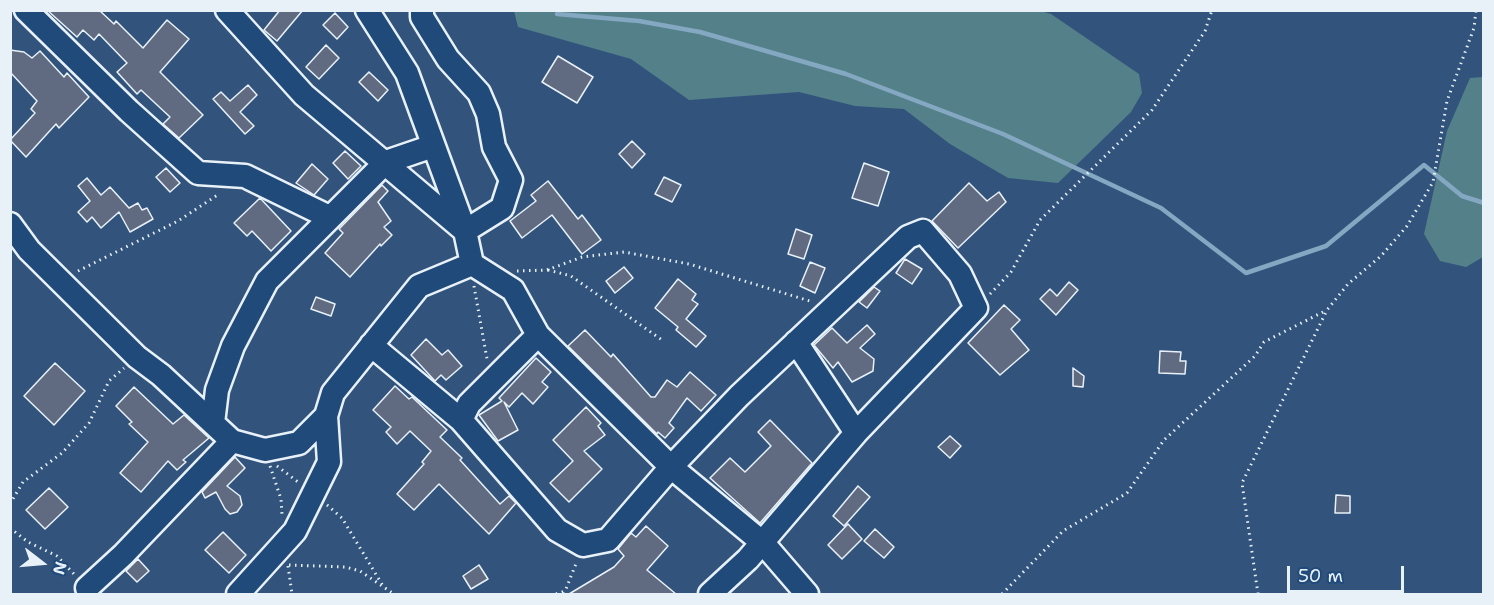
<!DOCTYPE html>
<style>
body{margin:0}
#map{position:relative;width:1494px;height:605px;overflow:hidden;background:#32547c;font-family:"Shantell Sans",sans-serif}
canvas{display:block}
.frame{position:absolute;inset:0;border:12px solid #e8f1f8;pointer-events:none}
.north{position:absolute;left:12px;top:533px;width:60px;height:60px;-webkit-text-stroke:4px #1f4a7a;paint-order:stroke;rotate:106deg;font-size:16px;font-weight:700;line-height:24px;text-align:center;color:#e8f1f8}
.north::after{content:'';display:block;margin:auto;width:21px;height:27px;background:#e8f1f8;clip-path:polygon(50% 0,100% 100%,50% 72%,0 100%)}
.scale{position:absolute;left:1287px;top:566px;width:117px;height:27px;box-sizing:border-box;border:3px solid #e8f1f8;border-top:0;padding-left:8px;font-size:18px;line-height:21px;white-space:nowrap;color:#e8f1f8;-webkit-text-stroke:4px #1f4a7a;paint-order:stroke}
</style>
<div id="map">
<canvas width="1494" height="605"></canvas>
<div class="frame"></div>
<div class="north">N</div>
<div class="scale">50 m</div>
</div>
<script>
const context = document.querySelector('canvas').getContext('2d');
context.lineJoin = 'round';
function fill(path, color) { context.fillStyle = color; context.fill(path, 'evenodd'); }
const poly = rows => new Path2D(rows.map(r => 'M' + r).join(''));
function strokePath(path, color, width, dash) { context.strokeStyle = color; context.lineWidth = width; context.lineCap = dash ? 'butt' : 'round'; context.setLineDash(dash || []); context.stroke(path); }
const green = poly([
 [514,11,1041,11,1051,14,1139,74,1142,93,1131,112,1058,183,1008,178,950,144,904,109,855,106,799,92,689,100,631,59,518,27],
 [1483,77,1483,257,1466,267,1440,261,1424,234,1447,131,1470,78]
]);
const stream = poly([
 [557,14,639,21,700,32,846,74,1003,134,1161,208,1246,273,1326,246,1424,165,1462,196,1484,203]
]);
const building = poly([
 [47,10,99,10,114,24,116,21,143,48,167,20,189,39,160,72,203,115,179,138,163,124,170,117,141,90,137,94,117,72,127,63,99,34,94,40,83,30,77,37,47,10],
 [280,10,303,10,277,41,264,30,280,10],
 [335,13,348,27,337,39,323,25,335,13],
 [326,45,339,58,319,79,306,67,326,45],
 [10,50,24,52,32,58,40,51,64,77,67,73,89,97,59,128,56,124,26,157,10,140,35,113,31,109,37,101,10,72,10,50],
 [558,56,593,77,577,103,542,82,558,56],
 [369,72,388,90,378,101,359,82,369,72],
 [248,85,257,95,240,112,254,126,245,134,213,99,221,92,230,101,248,85],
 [632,141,645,154,632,168,619,154,632,141],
 [345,151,361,166,348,179,333,163,345,151],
 [864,163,889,172,878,206,852,198,864,163],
 [312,164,328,179,314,195,296,183,312,164],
 [166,168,180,183,170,192,156,177,166,168],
 [664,177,681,185,672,202,655,194,664,177],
 [87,178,101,195,110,187,129,208,138,203,142,210,147,208,153,219,130,232,119,212,101,228,92,217,87,222,78,212,90,201,78,186,87,178],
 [548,181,578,219,582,215,601,240,582,254,552,215,522,238,510,221,536,201,531,195,548,181],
 [969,183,987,201,999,192,1006,202,958,248,932,221,969,183],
 [382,185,388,191,378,202,391,221,384,227,392,235,381,246,380,244,350,277,325,253,343,233,339,229,382,185],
 [260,198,291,231,271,251,252,231,247,236,234,223,260,198],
 [796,229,812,235,804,259,788,254,796,229],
 [905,259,922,269,912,284,896,273,905,259],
 [810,262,825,268,815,293,800,286,810,262],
 [624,267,633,278,615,293,606,281,624,267],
 [678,279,696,294,692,300,698,304,686,319,706,336,696,347,676,330,678,327,655,308,678,279],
 [1069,282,1078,290,1056,315,1040,299,1050,289,1057,296,1069,282],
 [874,287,880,291,867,308,859,302,874,287],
 [316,297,335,304,331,316,311,309,316,297],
 [1004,305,1020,320,1011,329,1029,350,1000,375,968,343,1004,305],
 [867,325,875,334,860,348,874,359,873,371,852,382,838,362,833,368,814,345,832,328,847,343,867,325],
 [585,330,611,357,613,354,651,397,655,397,667,380,677,387,690,372,716,395,701,411,687,398,669,423,674,428,665,438,658,432,657,434,568,346,585,330],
 [426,339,442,355,448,350,462,366,446,380,441,375,435,381,411,355,426,339],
 [1160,351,1181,352,1180,361,1186,361,1185,374,1159,373,1160,351],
 [536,358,551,372,542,382,548,387,533,404,522,393,509,407,504,402,518,430,498,441,479,415,502,401,499,398,536,358],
 [55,363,85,391,54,425,24,396,55,363],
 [1073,368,1084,376,1083,387,1073,386,1073,368],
 [395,386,409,399,412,397,447,430,440,437,462,458,460,460,500,504,509,496,516,503,489,534,439,484,414,510,397,494,424,464,422,462,431,451,410,431,397,444,386,432,391,427,373,410,395,386],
 [134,387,173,424,184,415,209,438,183,460,186,462,177,470,168,461,141,492,120,473,148,442,129,424,132,422,116,406,134,387],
 [586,407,601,423,598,426,605,435,584,451,602,469,569,502,550,483,573,461,553,440,586,407],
 [770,420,812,463,760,523,710,478,730,458,745,472,771,446,758,432,770,420],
 [950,436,961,446,950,458,938,447,950,436],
 [235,457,245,468,227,486,240,496,242,505,237,512,230,514,225,509,216,492,205,498,202,492,235,457],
 [858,486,870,497,844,526,833,516,858,486],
 [49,488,68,507,45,529,26,510,49,488],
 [1336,495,1350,496,1350,513,1335,513,1336,495],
 [848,524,862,539,842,559,828,545,848,524],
 [646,526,668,546,647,570,676,594,569,594,614,567,624,556,618,549,631,533,636,537,646,526],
 [875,529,894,547,884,558,864,541,875,529],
 [223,532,246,555,229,573,205,550,223,532],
 [138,559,149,571,137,582,126,571,138,559],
 [479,565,488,579,471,589,463,576,479,565]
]);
const path = poly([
 [548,270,571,276,662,340],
 [78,271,178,221,219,194],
 [517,271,547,270,582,257,624,252,689,264,813,302],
 [474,286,487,359],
 [990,294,1011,272,1040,220,1152,110,1205,31,1212,10],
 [270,466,281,499,282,515],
 [277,466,298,482],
 [10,504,23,482,62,453,89,423,109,381,124,368],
 [327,505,342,518,383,586],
 [10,528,28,542,57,556,74,574],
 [289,565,345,567,360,571,394,594],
 [288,566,292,594],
 [556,594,565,591],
 [564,594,577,561],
 [1002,594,1063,531,1127,493,1164,440,1255,356,1264,342,1325,311],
 [1258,594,1242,483,1327,310,1348,284,1381,256,1407,226,1433,182,1447,101,1474,28,1476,10]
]);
const minor = poly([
 [26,10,129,111,198,173,245,176,329,217],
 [227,10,304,95,465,231,502,208,511,180,494,147,488,114,479,93,448,59,422,17,422,10],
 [367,10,407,73,465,231,472,264,513,290,538,335,671,467,763,543,807,594],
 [10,224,29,250,137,357,161,375,232,441,265,450,299,443,326,416],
 [538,335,469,404,461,420,557,530,583,545,608,540,671,467,739,396,908,237,923,231,960,274,976,308,856,433,748,559,710,594],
 [796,342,856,433],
 [371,345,461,420],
 [213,423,217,390,233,346,267,281,386,162,433,146],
 [87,588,123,555,232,441],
 [238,594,295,531,329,462,326,416,333,393,419,286,472,264]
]);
fill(green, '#538089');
strokePath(stream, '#84a8c1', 4.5);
fill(building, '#606b81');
strokePath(building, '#e8f1f8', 1.5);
strokePath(minor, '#e8f1f8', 27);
strokePath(path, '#e8f1f8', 3, [1.5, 4.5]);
strokePath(minor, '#1f4a7a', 22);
</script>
